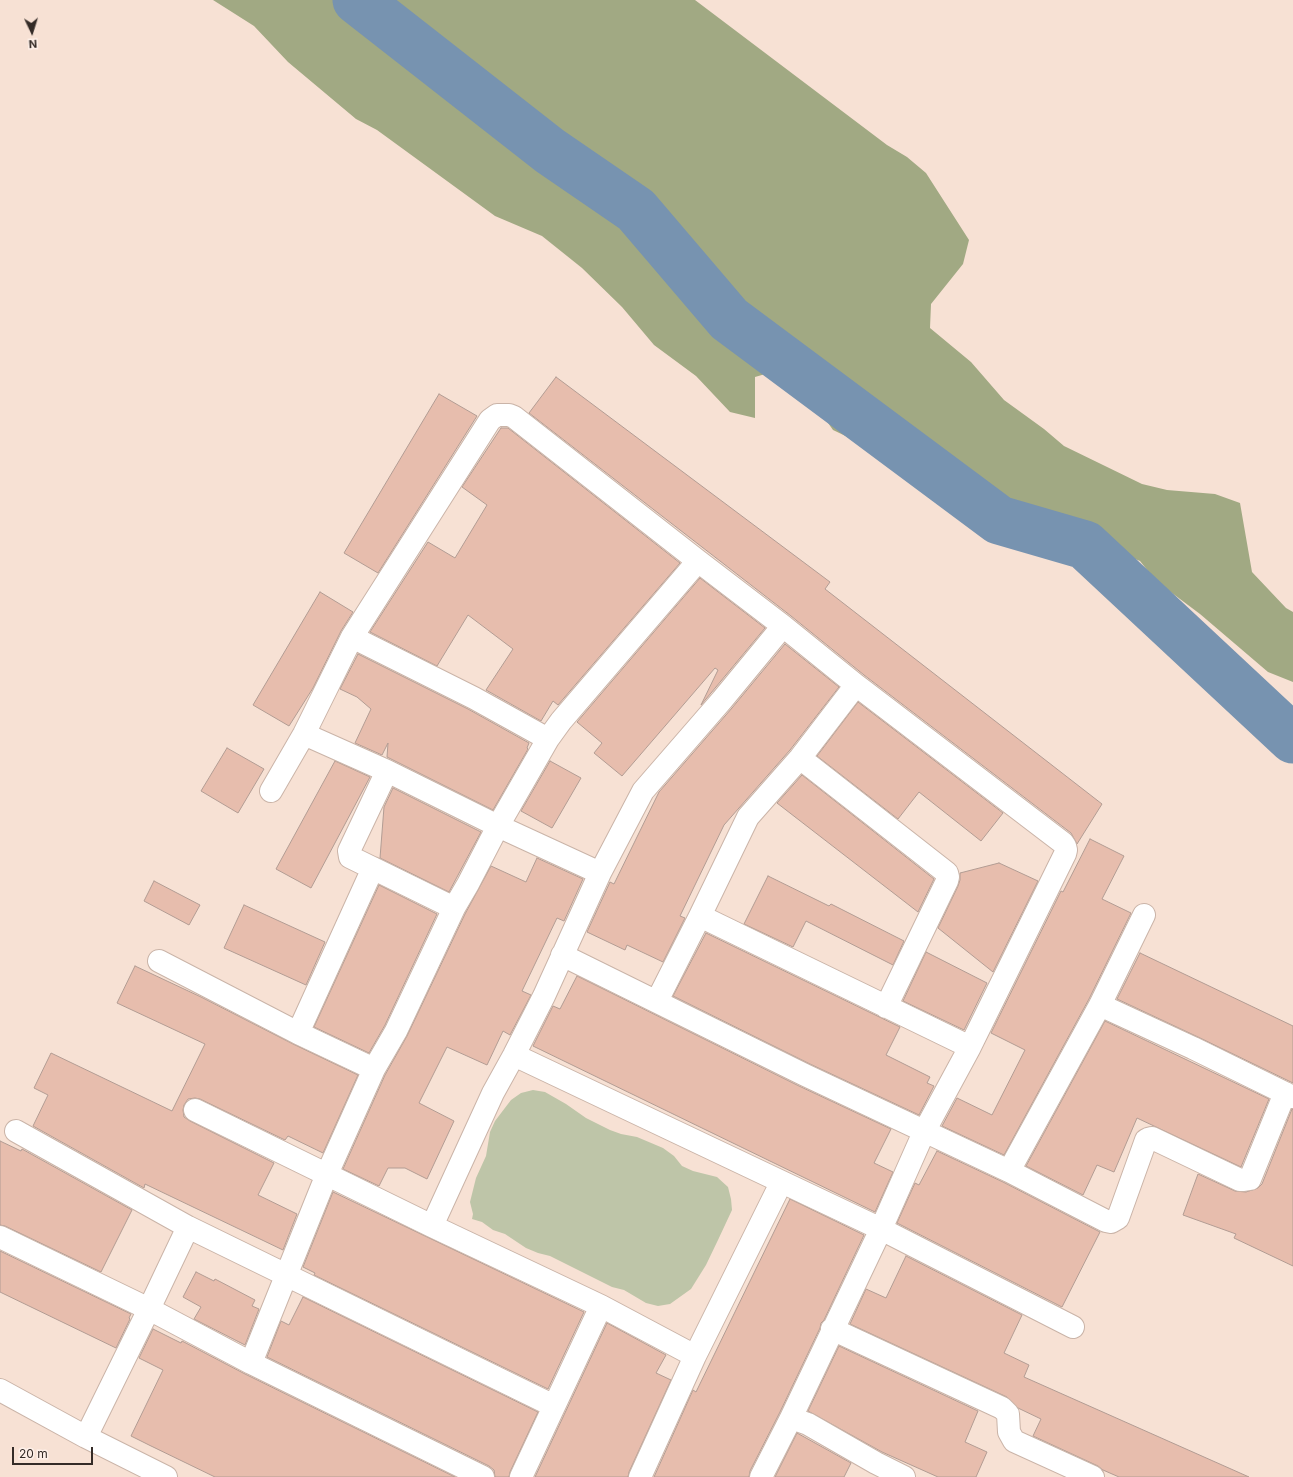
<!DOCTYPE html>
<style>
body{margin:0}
#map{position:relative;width:1293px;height:1477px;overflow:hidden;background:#f7e1d4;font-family:Inter,sans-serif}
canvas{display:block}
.north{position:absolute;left:12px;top:12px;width:40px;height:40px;-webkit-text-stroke:3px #fef0e9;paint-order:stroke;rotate:176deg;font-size:11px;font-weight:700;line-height:16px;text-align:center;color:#342b27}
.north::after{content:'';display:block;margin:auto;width:14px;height:18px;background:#342b27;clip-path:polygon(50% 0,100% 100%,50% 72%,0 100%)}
.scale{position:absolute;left:12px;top:1447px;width:81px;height:18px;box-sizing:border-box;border:2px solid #342b27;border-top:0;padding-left:5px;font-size:12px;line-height:14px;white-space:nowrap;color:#342b27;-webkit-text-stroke:3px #fef0e9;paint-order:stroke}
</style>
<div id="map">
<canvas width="1293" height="1477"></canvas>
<div class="north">N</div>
<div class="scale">20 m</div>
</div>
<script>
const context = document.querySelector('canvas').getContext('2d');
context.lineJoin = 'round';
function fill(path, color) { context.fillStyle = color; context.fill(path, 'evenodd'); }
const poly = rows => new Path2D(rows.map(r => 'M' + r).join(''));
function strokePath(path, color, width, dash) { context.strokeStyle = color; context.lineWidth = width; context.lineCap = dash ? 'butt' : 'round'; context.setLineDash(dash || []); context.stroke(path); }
const green = poly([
 [533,1090,545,1092,566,1104,586,1118,610,1130,621,1134,637,1137,663,1148,674,1156,682,1166,693,1171,717,1177,728,1187,731,1199,732,1210,718,1240,706,1265,691,1289,670,1304,658,1306,646,1303,624,1290,612,1287,550,1256,538,1253,526,1248,505,1234,493,1230,482,1222,472,1219,473,1214,470,1202,476,1178,486,1156,490,1132,495,1121,511,1100,521,1093]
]);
const forest = poly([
 [213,0,695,0,887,145,907,157,926,173,969,240,963,264,931,304,930,328,971,362,1004,400,1044,429,1064,446,1142,484,1167,490,1215,494,1240,503,1252,572,1286,608,1293,612,1293,682,1268,672,1200,614,1156,581,1140,561,1039,520,995,495,977,478,908,443,856,441,833,430,819,410,779,370,755,377,755,418,730,412,696,376,654,345,622,307,582,268,542,236,495,216,377,130,356,119,288,62,254,26]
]);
const river = poly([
 [357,0,550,151,636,210,729,319,999,520,1085,545,1293,739]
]);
const building = poly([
 [556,377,830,582,825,589,1102,804,1077,844,1071,833,864,675,791,616,529,413,556,377],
 [439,394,477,416,378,573,344,553,439,394],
 [501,428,508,428,680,563,558,705,553,701,541,721,486,690,513,649,468,615,437,666,370,632,428,542,455,558,487,505,462,487,501,428],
 [700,578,765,628,701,705,718,670,715,668,622,776,594,753,602,743,577,722,700,578],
 [320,592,353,612,341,631,313,688,289,726,253,705,320,592],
 [785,644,839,687,790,750,724,825,680,916,685,918,663,962,627,945,625,950,587,932,610,882,614,884,659,792,732,708,785,644],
 [358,654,468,709,529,743,527,748,528,749,493,810,387,757,388,743,382,755,355,743,371,709,357,697,340,689,358,654],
 [858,702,1003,813,981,841,919,792,898,819,817,756,858,702],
 [227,748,264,769,238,813,201,791,227,748],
 [335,761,370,777,311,888,276,869,335,761],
 [550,761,581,778,552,828,521,811,550,761],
 [802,775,934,879,918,912,777,803,802,775],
 [393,788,481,832,449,892,380,858,384,807,393,788],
 [1090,839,1124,856,1102,899,1131,913,1089,999,1004,1155,942,1126,957,1098,992,1115,1025,1050,991,1033,1061,891,1063,892,1090,839],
 [537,858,583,879,564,921,557,918,522,991,531,995,510,1035,503,1031,487,1065,447,1047,419,1103,454,1121,427,1179,405,1168,388,1168,379,1186,343,1169,385,1075,407,1036,465,914,491,866,526,882,537,858],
 [999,863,1038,881,993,972,938,928,958,886,960,880,960,873,999,863],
 [768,876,829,906,831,904,904,941,893,965,806,921,793,947,744,924,768,876],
 [154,881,200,905,189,925,144,901,154,881],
 [379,885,437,914,385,1025,369,1053,314,1027,379,885],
 [244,905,325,942,306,985,224,948,244,905],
 [706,933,900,1027,886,1055,930,1077,927,1083,934,1086,919,1115,810,1064,673,996,706,933],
 [926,952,987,983,964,1030,903,1001,926,952],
 [1140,953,1293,1026,1293,1083,1198,1037,1117,999,1140,953],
 [135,966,201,997,293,1044,358,1075,323,1153,288,1136,285,1140,200,1099,195,1098,188,1099,184,1105,183,1110,184,1117,190,1121,274,1163,258,1195,297,1214,283,1250,145,1184,144,1188,33,1126,48,1095,34,1088,51,1053,172,1111,205,1044,117,1003,135,966],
 [577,976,799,1086,891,1129,874,1163,893,1172,875,1212,533,1046,553,1006,560,1009,577,976],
 [1105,1021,1269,1099,1241,1167,1137,1118,1114,1172,1097,1165,1083,1195,1026,1166,1105,1021],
 [1292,1109,1293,1109,1293,1266,1234,1238,1236,1234,1183,1215,1198,1174,1235,1191,1246,1192,1258,1188,1262,1184,1292,1109],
 [0,1141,21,1151,22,1149,132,1210,101,1272,5,1226,0,1225,0,1141],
 [937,1151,1003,1182,1100,1232,1062,1307,897,1223,915,1183,919,1185,937,1151],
 [333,1192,584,1312,548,1389,314,1275,315,1273,303,1267,333,1192],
 [790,1199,864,1235,824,1320,821,1323,820,1328,780,1412,750,1471,749,1477,654,1477,693,1390,696,1392,790,1199],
 [0,1251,131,1314,129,1318,130,1319,116,1348,0,1292,0,1251],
 [906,1256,1022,1315,1004,1353,1029,1365,1024,1377,1249,1477,1119,1477,1103,1470,1098,1466,1033,1436,1041,1419,1018,1408,1007,1397,850,1324,866,1289,886,1298,906,1256],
 [196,1272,214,1281,215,1279,255,1300,252,1306,259,1309,245,1345,194,1319,201,1307,183,1297,196,1272],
 [303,1297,538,1412,510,1472,509,1477,495,1477,494,1470,489,1466,267,1357,281,1321,289,1325,303,1297],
 [607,1323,666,1355,656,1373,671,1380,629,1472,628,1477,535,1477,607,1323],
 [153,1329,181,1343,182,1341,245,1374,455,1477,215,1477,149,1445,131,1436,163,1370,139,1358,153,1329],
 [839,1346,978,1411,965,1442,987,1452,976,1477,938,1477,882,1452,808,1411,839,1346],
 [797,1433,851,1463,844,1477,775,1477,797,1433]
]);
const street = poly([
 [352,637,474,698,548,739],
 [856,685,1063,843,1065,846,1066,850,1065,854,970,1047,924,1132,881,1229,791,1418,808,1424,876,1463,904,1477],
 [304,734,387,771,349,851,350,857,454,908],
 [800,758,947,873,948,877,947,881,886,1007],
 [387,771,498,826,600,873],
 [271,791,304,734,352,637,490,420,497,415,509,415,514,417,698,561,783,626,856,685,800,758,748,817,700,916,657,1001],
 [700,916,970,1047],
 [562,955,805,1075,1009,1171,1106,1221,1111,1222,1118,1218,1146,1140,1148,1139,1152,1138,1240,1180,1244,1180,1250,1179,1285,1093],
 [159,961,298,1033,374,1069],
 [1100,1005,1193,1048,1293,1097],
 [298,1033,373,868],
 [514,1055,881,1229,1073,1327],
 [195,1110,432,1226,601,1306,695,1356],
 [16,1131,188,1227,554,1406],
 [1009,1171,1100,1005,1144,915],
 [432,1226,493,1093,514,1055,544,996,600,873,643,791,722,700,783,626],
 [0,1237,149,1309,251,1363,483,1477],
 [832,1329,1002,1408,1008,1414,1009,1432,1014,1441,1093,1477],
 [251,1363,327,1174,374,1069,396,1031,454,908,468,884,498,826,548,739,561,721,698,561],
 [0,1390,86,1437,166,1477],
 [86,1437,149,1309,188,1227],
 [521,1477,601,1306],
 [640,1477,695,1356,781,1183],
 [761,1477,791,1418]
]);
fill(green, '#bec5a8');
fill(forest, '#a1a983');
strokePath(river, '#7793b0', 49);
fill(building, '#e7bdad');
strokePath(building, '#b29c93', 1);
strokePath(street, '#cab4a8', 24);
strokePath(street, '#fff', 22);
</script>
